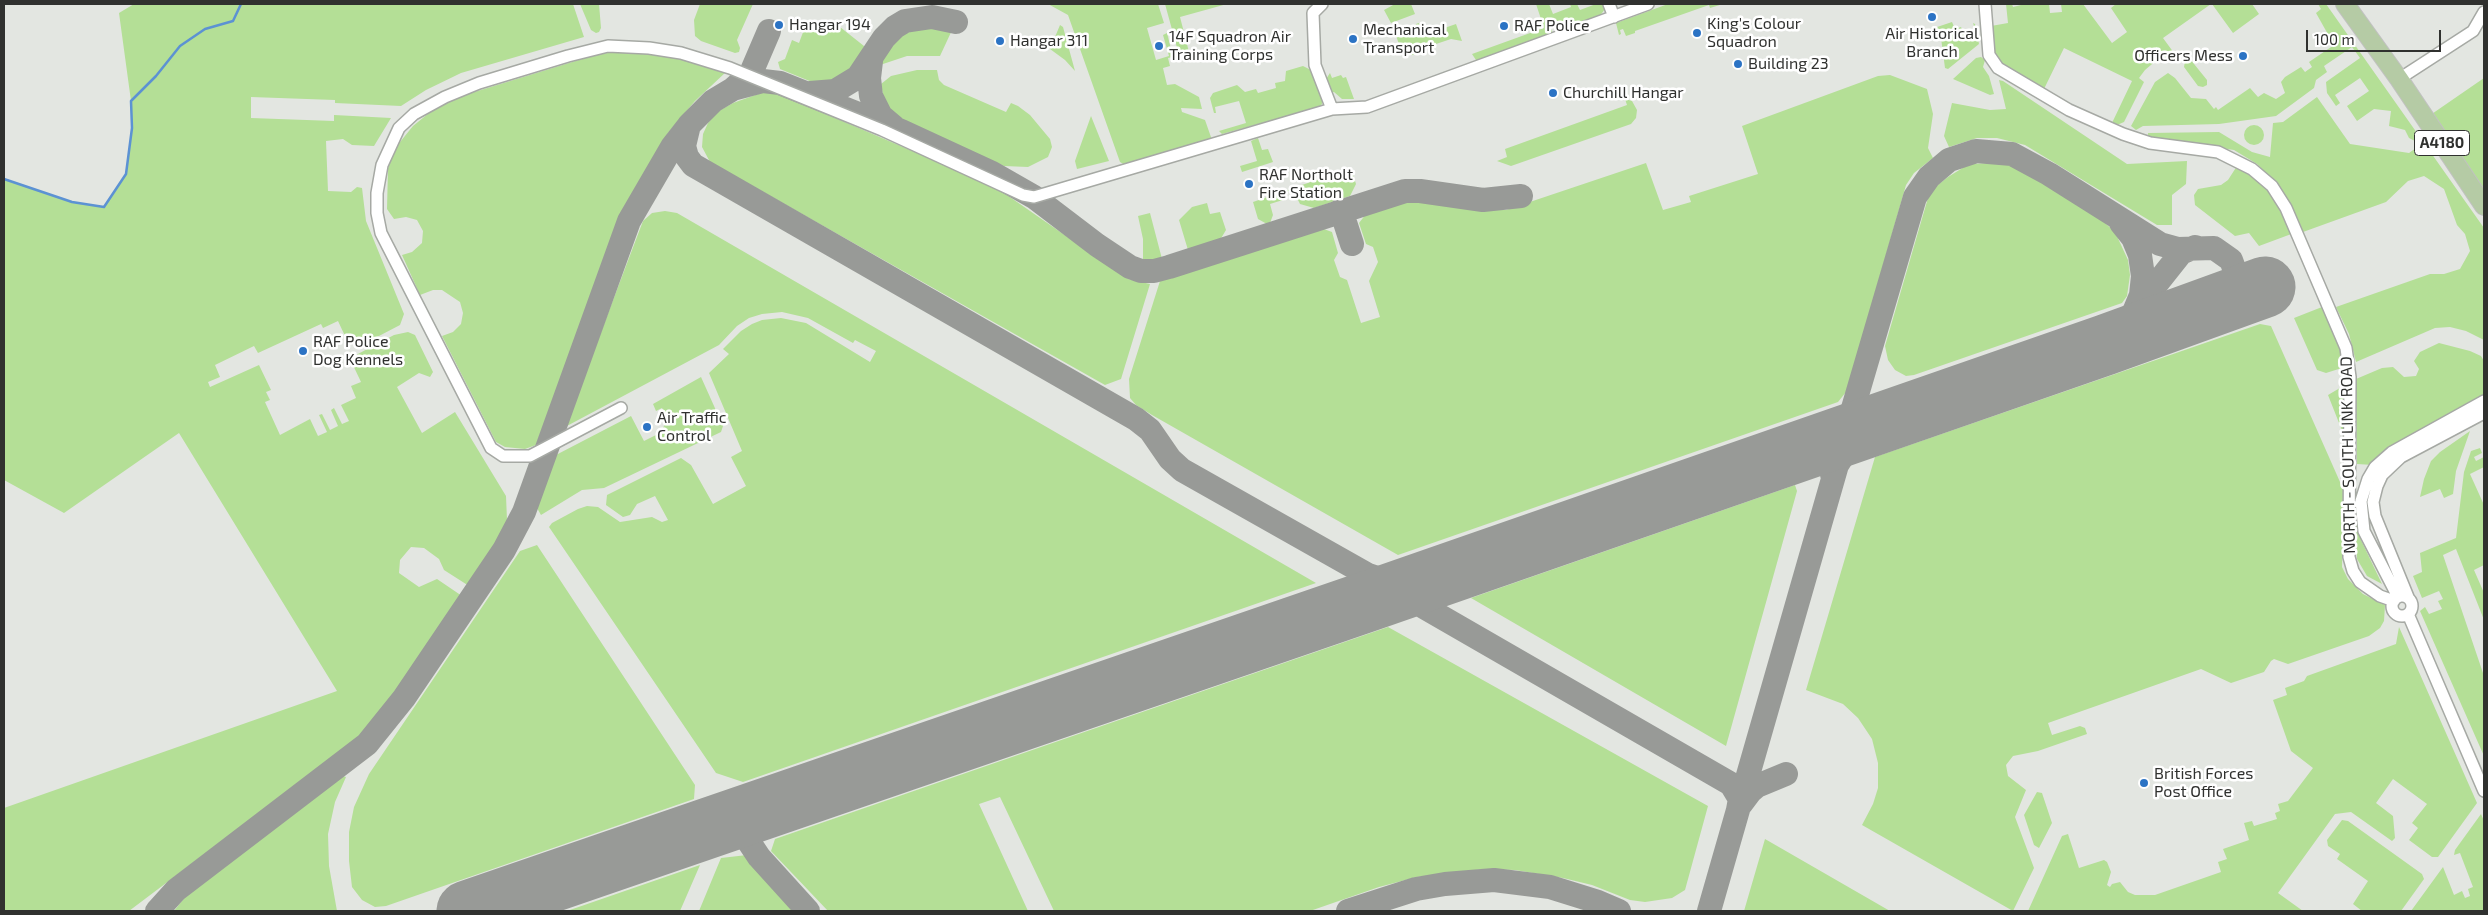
<!DOCTYPE html>
<style>
body{margin:0}
#map{position:relative;width:2488px;height:915px;overflow:hidden;background:#e3e6e1;font-family:"Exo 2",sans-serif}
canvas{display:block}
.frame{position:absolute;inset:0;border:5px solid #30312f;pointer-events:none}
.scale{position:absolute;left:2306px;top:30px;width:135px;height:22px;box-sizing:border-box;border:2px solid #30312f;border-top:0;padding-left:6px;font-size:15px;line-height:18px;white-space:nowrap;color:#30312f;-webkit-text-stroke:4px #fff;paint-order:stroke}
</style>
<div id="map">
<canvas width="2488" height="915"></canvas>
<div class="frame"></div>
<div class="scale">100 m</div>
</div>
<script>
const context = document.querySelector('canvas').getContext('2d');
context.lineJoin = 'round';
function fill(path, color) { context.fillStyle = color; context.fill(path, 'evenodd'); }
const poly = rows => new Path2D(rows.map(r => 'M' + r).join(''));
function strokePath(path, color, width, dash) { context.strokeStyle = color; context.lineWidth = width; context.lineCap = dash ? 'butt' : 'round'; context.setLineDash(dash || []); context.stroke(path); }
function write(font, color, halo, rows, align = 'center') {
  context.font = font + ' "Exo 2",sans-serif'; context.lineWidth = 5; context.setLineDash([]); context.textBaseline = 'middle'; context.strokeStyle = halo; context.fillStyle = color; for (const [text, x, y, turn = 0] of rows) {
    context.save(); context.translate(x, y); context.rotate((+turn || 0) * Math.PI / 180); context.textAlign = isNaN(turn) ? turn : align; if (halo) context.strokeText(text, 0, 0); context.fillText(text, 0, 0); context.restore();
  }
}
const green = poly([
 [134,4,573,4,584,37,461,73,426,90,401,106,335,103,335,100,251,97,251,118,334,121,334,115,391,118,374,146,352,145,343,139,326,141,328,191,351,192,357,187,362,188,366,221,404,314,400,325,356,348,349,334,345,336,338,321,323,328,321,324,258,353,254,346,215,365,220,377,208,382,210,387,259,365,271,390,266,392,270,400,265,402,280,435,310,419,318,436,327,432,319,415,322,414,330,430,338,426,331,410,334,408,342,424,349,421,341,405,356,398,351,386,361,382,352,363,356,355,394,335,408,332,415,335,433,372,430,377,419,373,397,387,422,433,455,412,506,496,507,520,500,541,469,586,444,570,439,559,424,548,411,547,400,560,399,573,419,587,437,579,462,596,376,721,365,733,129,911,4,911,4,808,337,691,179,433,64,513,4,480,4,179,72,202,104,207,126,174,132,128,131,101,119,13],
 [580,4,599,4,601,28,599,32,596,33,591,30],
 [700,4,753,4,737,40,740,48,739,52,735,53,701,41,695,36,694,20],
 [1048,4,1158,4,1164,23,1147,28,1156,60,1169,56,1163,35,1167,33,1173,57,1168,58,1170,66,1163,68,1167,85,1175,84,1199,97,1202,109,1181,108,1182,112,1205,120,1212,140,1125,165,1120,162,1068,15],
 [1165,4,1227,4,1180,17,1189,52,1179,55],
 [1395,4,1411,4,1415,14,1391,23,1384,10],
 [1536,4,1549,4,1553,14,1571,7,1570,4,1577,4,1580,10,1596,4,1603,4,1605,9,1599,17,1574,26,1571,18,1550,26,1553,34,1479,61,1476,60,1472,54,1544,28],
 [1668,4,1723,4,1710,8,1709,5,1635,31,1635,33,1626,36,1623,29,1620,30,1621,34,1619,35,1616,23],
 [2006,4,2012,4,2013,7,2025,4,2049,4,2050,13,2062,12,2061,4,2083,4,2112,43,2127,32,2111,8,2116,4,2211,4,2163,38,2174,53,2161,61,2158,59,2145,70,2139,78,2144,82,2124,122,2117,125,2112,123,2132,81,2064,48,2044,89,2001,63,1994,52,1991,26,2008,23],
 [2212,4,2252,4,2259,14,2233,33],
 [2318,4,2326,4,2484,228,2484,340,2466,331,2450,327,2435,328,2356,362,2349,334,2336,307,2430,274,2444,274,2460,269,2470,251,2465,234,2457,225,2444,189,2424,176,2408,181,2386,202,2303,232,2280,187,2257,164,2234,150,2148,137,2148,133,2219,132,2252,152,2270,157,2273,123,2283,122,2317,97,2350,144,2409,153,2416,148,2415,141,2409,138,2405,130,2389,126,2391,111,2374,109,2357,121,2347,106,2369,91,2360,78,2335,95,2340,103,2336,106,2327,93,2326,82,2360,58,2352,47,2324,66,2327,72,2316,80,2314,88,2276,116,2219,124,2143,126,2136,130,2131,126,2155,82,2168,73,2175,78,2191,98,2206,99,2214,109,2216,107,2218,110,2250,88,2258,97,2264,93,2276,99,2285,93,2281,82,2285,77,2301,67,2305,72,2312,67,2309,62,2334,45,2316,13,2321,9],
 [824,21,840,27,864,46,863,57,857,65,845,75,831,81,812,82,780,69,778,62,785,59,792,40,799,43,805,27,815,30],
 [1952,22,1955,29,1961,27,1965,36,1976,32,1973,23,1975,24,1979,44,1948,69,1945,68,1941,38,1919,33],
 [1419,23,1424,35,1456,24,1462,41,1451,39,1427,47,1425,42,1413,47,1414,51,1422,49,1423,52,1413,55,1403,54,1394,31,1397,30,1399,35,1417,29,1416,24],
 [1060,25,1063,27,1075,71,1065,60,1050,49],
 [924,26,953,28,940,56,907,56,880,65,894,41,902,35],
 [614,52,647,53,680,59,726,72,695,101,668,133,619,222,536,445,525,449,505,447,496,442,442,336,453,332,461,324,463,313,460,302,442,290,433,290,420,295,402,255,412,252,422,243,423,231,417,220,406,217,394,219,387,209,388,168,396,147,413,126,434,109,458,97,595,55],
 [1981,57,1985,60,1983,67,1989,76,1994,94,1990,95,1953,79,1976,58],
 [2190,59,2207,80,2207,85,2203,87,2198,86,2184,67,2185,61],
 [1303,66,1311,70,1323,102,1320,107,1222,134,1219,131,1246,123,1239,101,1215,107,1216,113,1214,113,1210,98,1213,93,1237,85,1245,92,1256,89,1258,93,1276,88,1275,83,1285,81,1286,71],
 [917,70,937,70,939,80,944,85,1006,112,1011,103,1018,106,1030,115,1050,139,1052,147,1048,157,1028,167,1004,166,903,122,888,107,884,100,881,84,891,76],
 [1330,73,1332,78,1341,75,1343,78,1346,77,1354,99,1342,99,1334,92,1331,93,1326,79],
 [1890,75,1927,89,1933,114,1928,148,1933,158,1914,173,1906,185,1850,381,1846,392,1838,402,1398,555,1152,415,1136,405,1130,398,1129,379,1160,281,1321,228,1332,232,1338,253,1334,260,1340,277,1347,280,1361,323,1380,317,1369,281,1378,262,1373,247,1366,244,1359,223,1366,214,1394,204,1421,201,1480,210,1506,210,1646,163,1663,210,1691,202,1689,196,1758,174,1742,126,1878,76],
 [2484,78,2484,206,2426,118],
 [1999,80,2003,81,2127,164,2187,161,2186,184,2172,195,2172,225,2157,225,2025,145,1997,138,1977,138,1949,147,1944,136,1952,103,1990,110,2006,109],
 [761,93,777,93,994,186,1128,279,1150,284,1121,379,1105,385,710,162,702,147,703,134,708,123,717,112,733,103],
 [1625,99,1632,101,1637,110,1636,118,1631,124,1511,166,1497,161,1507,157,1505,149,1627,105],
 [1091,116,1109,161,1077,169,1075,161],
 '2244 135a10 10 0 1 1 20 0a10 10 0 1 1-20 0Z',
 [1258,138,1262,150,1268,149,1273,162,1242,172,1240,166,1257,161,1251,141],
 [1991,163,2012,164,2104,222,2115,232,2128,260,2130,275,2127,296,2122,303,1914,375,1906,376,1895,370,1888,360,1885,346,1930,191,1948,177,1969,164],
 [2237,166,2262,184,2273,197,2294,233,2259,246,2249,233,2235,236,2195,205,2194,195,2198,189,2221,185,2228,180],
 [1351,168,1356,184,1350,196,1314,208,1300,204,1292,188,1285,194,1286,199,1270,204,1273,215,1270,223,1267,224,1258,219,1253,202],
 [1207,203,1210,214,1220,212,1226,230,1220,240,1188,250,1179,220,1192,207],
 [665,211,677,213,1316,583,743,782,716,773,549,527,552,523,578,509,587,506,598,507,620,522,652,517,662,522,668,520,655,496,637,504,630,515,623,517,606,505,607,495,681,458,691,465,713,504,746,486,731,457,742,451,709,373,729,354,723,349,741,331,752,324,762,320,781,318,806,323,870,362,876,351,855,340,853,343,808,318,782,312,762,314,749,318,737,326,719,345,565,427,643,221,652,213],
 [1150,213,1162,259,1152,261,1143,260,1143,239,1138,216],
 [2322,307,2342,348,2345,367,2326,373,2317,370,2294,318],
 [2260,324,2271,326,2344,491,2342,567,2348,579,2363,594,2385,605,2384,621,2380,628,2369,636,2288,664,2274,659,2271,661,2264,672,2231,683,2201,669,2048,723,2052,735,2080,726,2085,728,2087,734,2038,751,2013,756,2006,765,2008,776,2026,790,2015,817,2034,868,2013,911,1862,825,1873,804,1878,788,1878,763,1872,739,1858,718,1843,704,1806,690,1875,457],
 [2439,343,2470,351,2481,356,2484,361,2484,397,2373,465,2357,464,2356,379,2382,368,2393,367,2404,377,2416,376,2419,369,2414,361,2420,352],
 [701,377,723,426,721,432,604,488,582,490,541,515,537,508,554,456,631,416,644,441,660,433,668,419,662,408,656,411,653,404],
 [2345,385,2345,432,2343,433,2328,395],
 [2470,431,2456,471,2453,494,2444,498,2440,489,2420,497,2424,479,2431,461,2440,452],
 [2480,448,2482,453,2474,457,2476,461,2484,457,2484,467,2470,474,2484,505,2484,565,2474,570,2484,593,2484,620,2456,549,2443,555,2484,676,2484,756,2420,611,2425,607,2429,614,2442,609,2438,601,2443,599,2439,591,2422,598,2413,576,2422,572,2420,553,2456,538,2464,472,2471,451],
 [1795,485,1797,491,1726,746,1471,598],
 [2358,504,2357,522,2361,540,2382,584,2367,576,2357,559,2354,507],
 [537,545,695,785,694,799,386,906,375,907,362,900,352,887,349,861,349,832,354,807,369,774,520,551],
 [1388,627,1708,806,1685,890,1672,898,1645,902,1630,900,1592,885,1563,878,1515,870,1484,869,1417,877,1379,887,1310,911,1054,911,1000,797,979,804,1028,911,828,911,771,851,775,839],
 [2399,627,2477,803,2438,857,2432,857,2409,840,2418,828,2412,823,2427,804,2393,779,2376,803,2393,816,2395,838,2392,841,2351,812,2335,814,2278,893,2303,911,2028,911,2062,836,2068,834,2079,868,2104,860,2107,862,2111,872,2107,885,2110,887,2112,884,2120,882,2128,892,2135,895,2155,895,2221,872,2218,862,2227,859,2223,849,2249,840,2244,823,2252,821,2254,826,2277,819,2275,813,2280,811,2278,804,2288,801,2313,768,2291,751,2273,700,2287,695,2285,688,2304,681,2307,676,2396,644],
 [343,776,346,777,335,802,328,834,329,866,337,911,174,911,185,897],
 [2037,792,2042,793,2052,823,2039,848,2034,845,2024,815],
 [2481,814,2484,821,2484,911,2411,911,2443,867,2454,895,2462,891,2465,898,2470,896,2468,889,2473,887,2460,853,2454,855,2455,850],
 [2342,820,2348,821,2422,874,2424,879,2401,911,2362,911,2353,904,2368,881,2337,859,2340,854,2328,846,2327,840],
 [1765,839,1890,911,1744,911],
 [747,855,796,911,699,911,721,858],
 [700,865,680,911,567,911]
]);
const stream = poly([
 [4,179,72,202,104,207,126,174,132,128,131,101,156,76,180,46,205,29,233,21,241,4]
]);
const taxiway = poly([
 [871,61,869,78,871,96,881,116,894,127],
 [733,89,751,73,769,31],
 [810,93,835,91,858,77,884,38,895,27,905,21,932,17,956,22],
 [689,125,684,146,687,157,693,165,1136,419,1150,430,1170,459,1182,470,1368,575,1383,580,1410,582,1448,573],
 [1341,210,1352,244],
 [2139,306,2181,253,2195,247],
 [2105,345,2134,312,2141,295,2143,276,2140,255,2133,238,2121,223],
 [1827,442,1842,432,1849,422,1915,197,1929,177,1949,160,1976,151,2012,154,2049,174,2160,244,2178,249,2214,248,2231,260,2235,271,2236,282,2232,291,2223,302],
 [1785,456,1806,451,1820,455,1830,466,1833,478],
 [1432,578,1420,589,1420,601,1424,607,1731,784,1740,799,1738,810],
 [1366,602,1379,597,1393,596,1414,602],
 [1741,804,1750,792,1757,786,1786,774],
 [765,807,755,815,750,822,747,830,749,842,759,857,808,911],
 [157,911,176,890,367,744,404,698,504,550,524,512,629,221,672,147,690,124,713,101,733,89,763,81,780,83,901,131,992,173,1034,197,1097,245,1130,267,1141,271,1154,271,1169,267,1405,191,1420,191,1483,200,1521,196],
 [1348,911,1416,889,1445,884,1494,880,1550,887,1598,902,1619,911],
 [1709,911,1837,465,1851,443,1863,432,1903,415]
]);
const runway = poly([
 [467,911,1366,602,2105,345,2265,287]
]);
const minor = poly([
 [1322,4,1313,13,1315,65,1332,109],
 [1609,4,1614,17],
 [1985,4,1989,55,1998,68,2069,110,2123,134,2150,143,2218,152,2252,169,2272,186,2286,208,2346,348,2350,377,2349,557,2353,571,2360,582,2380,596,2394,601],
 [2399,79,2473,31,2484,12],
 [621,408,530,456,503,456,491,448,381,233,377,213,377,193,382,165,399,128,414,114,445,97,479,83,568,56,608,46,649,48,681,53,730,68,882,130,1023,195,1034,197,1332,109,1367,107,1648,4],
 '2392 606a10 10 0 1 1 20 0a10 10 0 1 1-20 0Z',
 [2398,597,2364,531,2361,501,2368,479,2375,467,2392,452,2484,401],
 [2408,597,2375,516,2373,502,2377,486,2382,475,2401,457,2484,413],
 [2408,614,2484,791]
]);
const primary = poly([
 [2345,4,2399,79,2484,206]
]);
const markers = [
 [1932,17,5,"#2b73c4"],
 [779,25,5,"#2b73c4"],
 [1504,26,5,"#2b73c4"],
 [1697,33,5,"#2b73c4"],
 [1353,39,5,"#2b73c4"],
 [1000,41,5,"#2b73c4"],
 [1159,46,5,"#2b73c4"],
 [2243,56,5,"#2b73c4"],
 [1738,64,5,"#2b73c4"],
 [1553,93,5,"#2b73c4"],
 [1249,184,5,"#2b73c4"],
 [303,351,5,"#2b73c4"],
 [647,427,5,"#2b73c4"],
 [2144,783,5,"#2b73c4"]
];
const shields = [
 [2442,143,55]
];
const shieldNames = [
 ["A4180",2442,143]
];
const poiNames = [
 ["King's Colour",1707,24],
 ["Squadron",1707,42],
 ["Hangar 194",789,25],
 ["RAF Police",1514,26],
 ["Mechanical",1363,30],
 ["Transport",1363,48],
 ["Air Historical",1932,34,"center"],
 ["Branch",1932,52,"center"],
 ["14F Squadron Air",1169,37],
 ["Training Corps",1169,55],
 ["Hangar 311",1010,41],
 ["Officers Mess",2233,56,"right"],
 ["Building 23",1748,64],
 ["Churchill Hangar",1563,93],
 ["RAF Northolt",1259,175],
 ["Fire Station",1259,193],
 ["RAF Police",313,342],
 ["Dog Kennels",313,360],
 ["Air Traffic",657,418],
 ["Control",657,436],
 ["British Forces",2154,774],
 ["Post Office",2154,792]
];
const streetNames = [
 ["NORTH - SOUTH LINK ROAD",2348,455,-91]
];
fill(green, '#b4df96');
strokePath(stream, '#5c92d3', 2.5);
strokePath(taxiway, '#989a97', 24);
strokePath(runway, '#989a97', 61);
strokePath(minor, '#a6a9a4', 14);
strokePath(primary, '#c1c1c1', 20);
strokePath(minor, '#fff', 11);
strokePath(primary, '#b5cba5', 18);
for (const [x, y, r, color] of markers) { const dot = new Path2D(); dot.arc(x, y, r, 0, 2 * Math.PI); context.fillStyle = color; context.fill(dot); strokePath(dot, '#fff', 2); }
for (const [x, y, w] of shields) { const box = new Path2D(); box.roundRect(x - w / 2, y - 12.5, w, 25, 4); context.fillStyle = '#fff'; context.fill(box); strokePath(box, '#30312f', 1); }
write('bold 15px', '#30312f', null, shieldNames);
write('16px', '#30312f', '#fff', poiNames, 'left');
write('16px', '#30312f', '#fff', streetNames);
</script>
